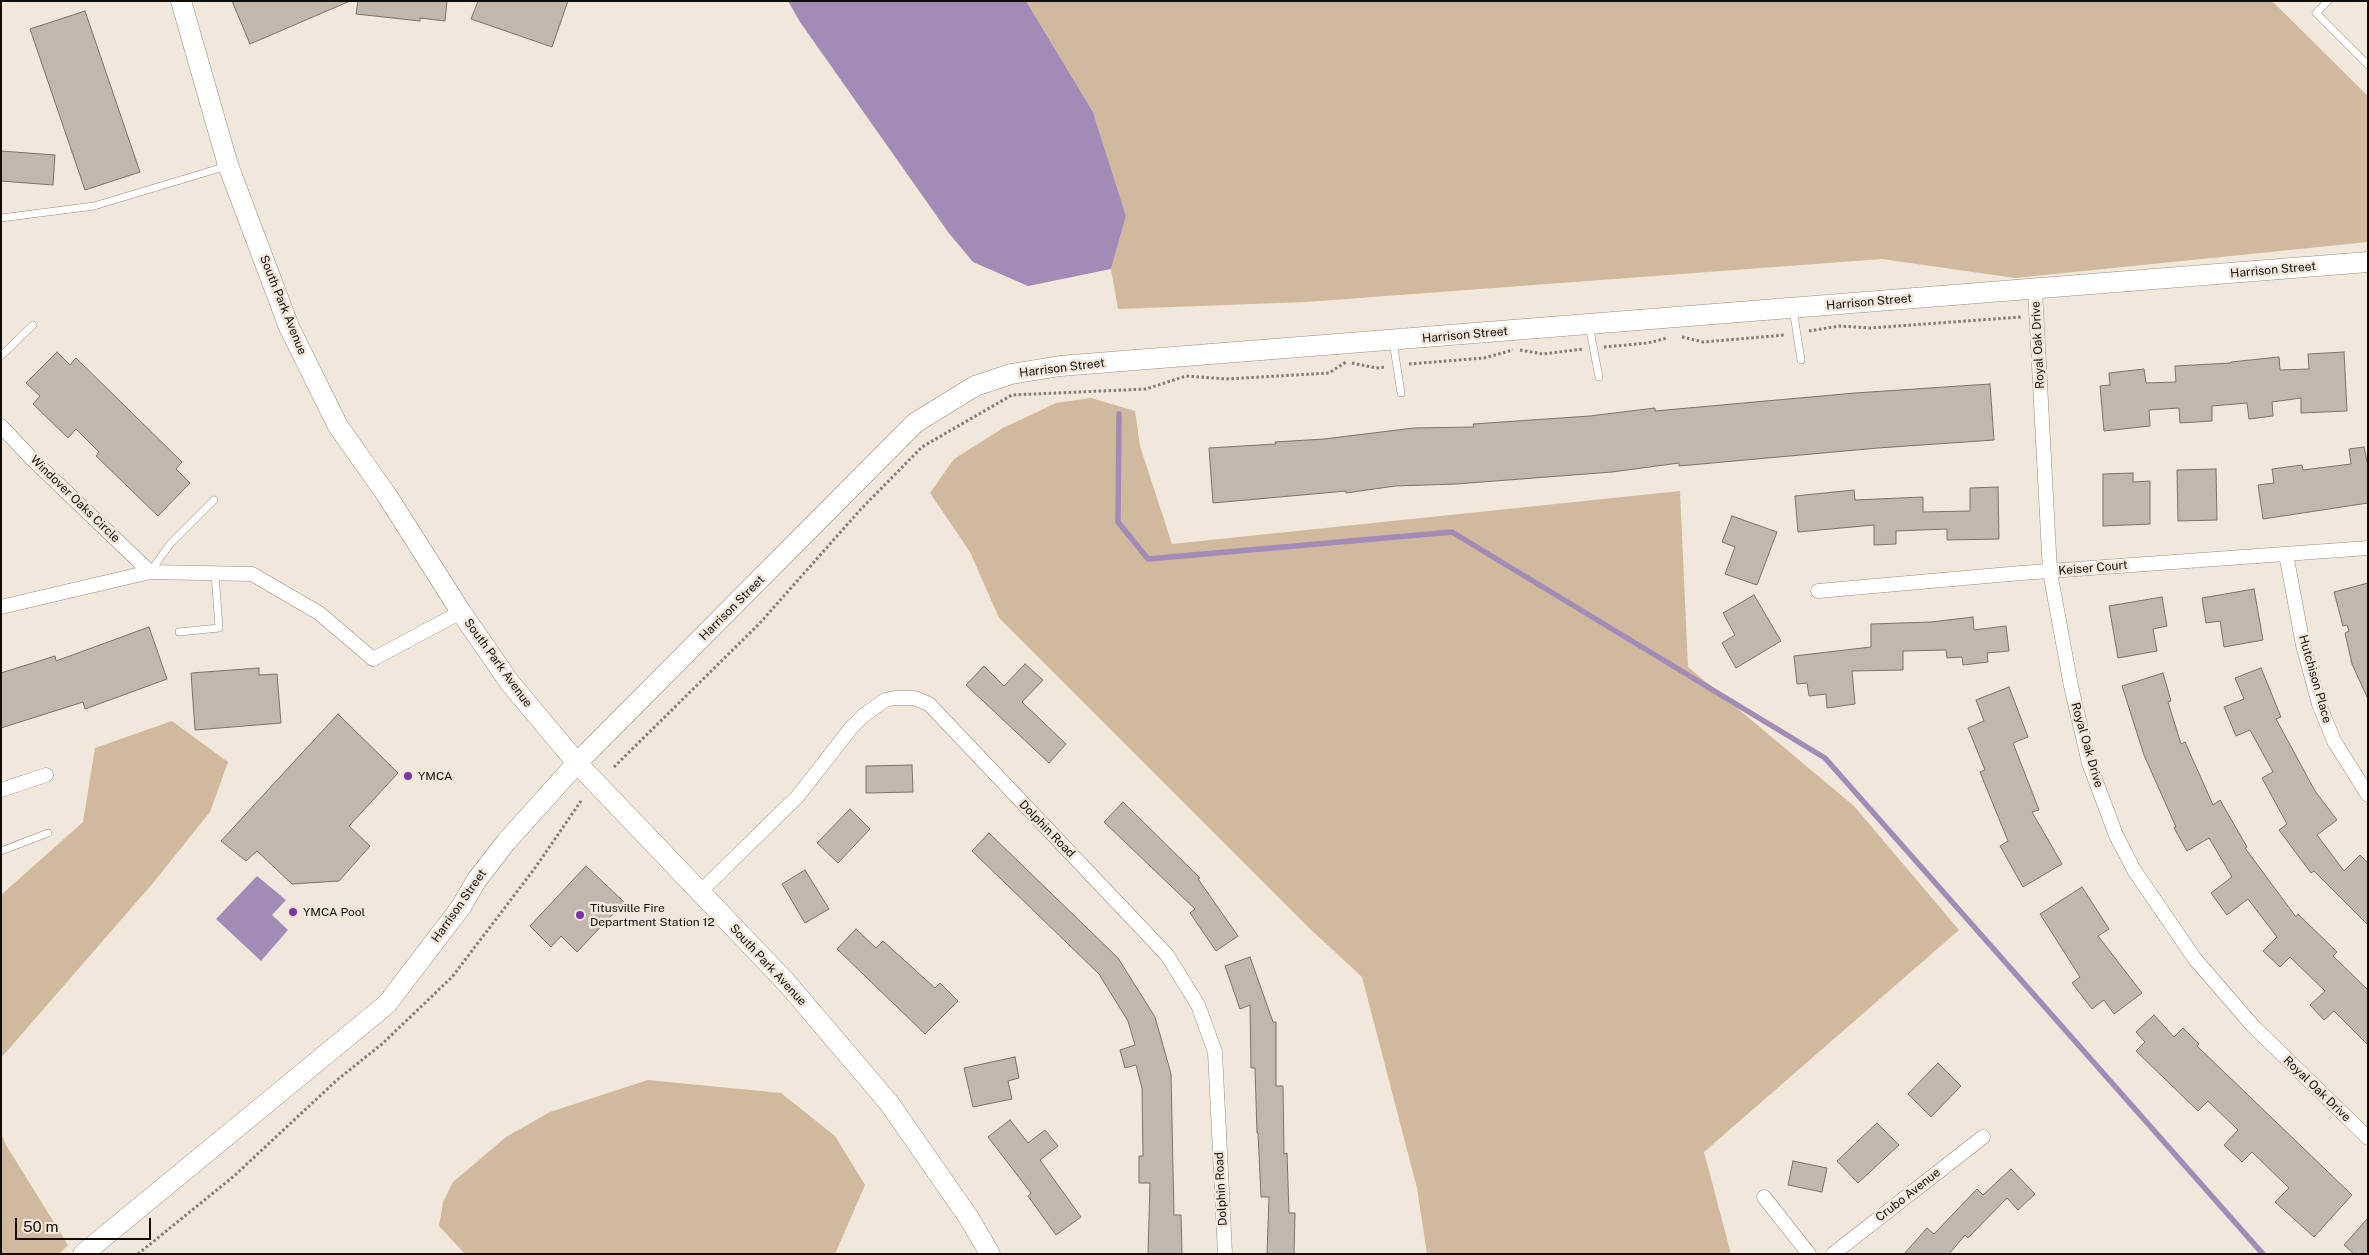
<!DOCTYPE html>
<style>
body{margin:0}
#map{position:relative;width:2369px;height:1255px;overflow:hidden;background:#f1e7db;font-family:"Public Sans",sans-serif}
canvas{display:block}
.frame{position:absolute;inset:0;border:2px solid #100d09;pointer-events:none}
.scale{position:absolute;left:15px;top:1218px;width:136px;height:22px;box-sizing:border-box;border:2px solid #100d09;border-top:0;padding-left:6px;font-size:15px;line-height:18px;white-space:nowrap;color:#100d09;-webkit-text-stroke:4px #f1e7db;paint-order:stroke}
</style>
<div id="map">
<canvas width="2369" height="1255"></canvas>
<div class="frame"></div>
<div class="scale">50 m</div>
</div>
<script>
const context = document.querySelector('canvas').getContext('2d');
context.lineJoin = 'round';
function fill(path, color) { context.fillStyle = color; context.fill(path, 'evenodd'); }
const poly = rows => new Path2D(rows.map(r => 'M' + r).join(''));
function strokePath(path, color, width, dash) { context.strokeStyle = color; context.lineWidth = width; context.lineCap = dash ? 'butt' : 'round'; context.setLineDash(dash || []); context.stroke(path); }
function write(font, color, halo, rows, align = 'center') {
  context.font = font + ' "Public Sans",sans-serif'; context.lineWidth = 5; context.setLineDash([]); context.textBaseline = 'middle'; context.strokeStyle = halo; context.fillStyle = color; for (const [text, x, y, turn = 0] of rows) {
    context.save(); context.translate(x, y); context.rotate((+turn || 0) * Math.PI / 180); context.textAlign = isNaN(turn) ? turn : align; if (halo) context.strokeText(text, 0, 0); context.fillText(text, 0, 0); context.restore();
  }
}
const green = poly([
 [1026,1,2272,1,2368,96,2368,242,2015,278,1882,259,1306,302,1118,309,1111,269,1126,216,1093,112],
 [1091,398,1135,411,1140,446,1172,544,1680,491,1688,667,1854,806,1959,930,1704,1152,1731,1254,1427,1254,1417,1188,1362,977,1308,927,999,618,970,552,930,493,954,459,1003,428,1056,403],
 [172,721,228,762,210,812,153,883,1,1058,1,895,83,822,95,748],
 [648,1080,781,1093,835,1136,865,1185,835,1254,465,1254,439,1226,443,1202,453,1182,506,1137,550,1112],
 [1,1133,6,1145,68,1245,59,1254,1,1254]
]);
const water = poly([
 [788,1,1026,1,1093,112,1126,216,1111,269,1028,286,973,262,948,232,800,22],
 [257,876,286,900,272,915,288,930,261,961,216,919]
]);
const stream = poly([
 [1119,414,1118,522,1148,559,1452,532,1825,758,2263,1254]
]);
const building = poly([
 [232,1,350,1,250,44,232,1],
 [358,1,447,1,445,21,420,18,420,21,356,14,358,1],
 [478,1,568,1,552,47,471,19,478,1],
 [85,11,140,172,85,190,30,29,85,11],
 [1,151,55,155,53,185,1,181,1,151],
 [57,352,70,365,76,358,182,462,176,469,190,483,158,516,96,456,99,452,76,429,68,438,33,404,40,396,26,383,57,352],
 [2344,352,2347,411,2301,413,2301,398,2272,402,2273,416,2249,419,2247,403,2212,406,2212,421,2180,423,2179,408,2149,410,2150,426,2104,431,2100,386,2110,385,2109,373,2144,369,2146,383,2176,382,2175,366,2231,363,2231,362,2279,357,2280,370,2309,369,2308,354,2344,352],
 [1990,384,1994,440,1878,448,1679,466,1679,463,1612,472,1456,484,1395,486,1346,493,1346,491,1213,503,1209,448,1276,444,1275,442,1324,439,1414,428,1474,427,1473,424,1590,416,1655,408,1655,411,1855,393,1990,384],
 [2364,447,2368,466,2368,503,2263,519,2258,485,2274,483,2272,469,2302,465,2303,470,2351,464,2349,449,2364,447],
 [2216,469,2217,520,2178,521,2177,470,2216,469],
 [2133,473,2133,482,2150,481,2150,524,2103,526,2103,474,2133,473],
 [1998,487,1999,539,1947,540,1947,529,1896,531,1896,544,1874,545,1874,525,1798,532,1795,496,1854,490,1855,500,1923,497,1923,512,1970,511,1970,488,1998,487],
 [1732,516,1777,532,1757,585,1725,574,1735,547,1722,542,1732,516],
 [2368,583,2368,699,2352,664,2345,633,2349,631,2347,625,2343,626,2334,592,2368,583],
 [2254,589,2263,640,2224,647,2220,621,2206,623,2202,598,2254,589],
 [1754,595,1781,641,1736,668,1722,643,1735,635,1723,613,1754,595],
 [2162,597,2167,626,2153,629,2157,651,2118,658,2109,606,2162,597],
 [1973,617,1974,630,2006,626,2009,651,1987,653,1988,662,1963,665,1962,657,1947,658,1946,650,1903,651,1903,670,1852,671,1855,704,1827,708,1826,694,1809,696,1807,683,1797,684,1794,656,1871,647,1871,624,1931,622,1973,617],
 [149,627,167,679,85,709,83,702,1,728,1,673,55,656,56,661,149,627],
 [1025,664,1043,680,1022,702,1066,744,1049,763,966,685,984,666,1004,686,1025,664],
 [259,668,259,675,277,674,281,723,195,730,191,673,259,668],
 [2261,668,2281,717,2276,719,2315,791,2337,820,2317,835,2344,871,2360,855,2368,863,2368,925,2314,871,2311,873,2279,830,2287,824,2262,778,2273,772,2250,730,2236,736,2224,707,2244,699,2235,678,2261,668],
 [2163,673,2171,701,2168,702,2181,744,2185,742,2213,805,2220,800,2247,847,2245,848,2296,917,2298,914,2337,952,2333,956,2368,990,2368,1045,2334,1011,2324,1020,2310,1005,2325,991,2290,957,2280,967,2263,951,2277,937,2248,899,2227,915,2211,893,2232,877,2209,838,2187,851,2174,828,2176,827,2144,755,2122,686,2163,673],
 [2009,687,2028,737,2013,743,2039,810,2032,812,2062,864,2023,887,2000,846,2008,841,1980,772,1985,770,1968,728,1984,721,1976,700,2009,687],
 [338,714,398,773,349,826,370,846,339,881,292,884,257,851,246,861,221,841,338,714],
 [912,765,913,792,866,793,866,766,912,765],
 [1123,802,1200,878,1198,879,1238,936,1216,951,1190,913,1195,909,1104,822,1123,802],
 [850,809,870,829,838,863,817,843,850,809],
 [989,833,1118,958,1155,1017,1171,1074,1174,1215,1181,1215,1182,1254,1148,1254,1150,1183,1139,1183,1139,1156,1143,1156,1142,1088,1136,1065,1125,1068,1120,1050,1135,1045,1128,1021,1099,974,972,851,989,833],
 [586,866,624,902,577,952,561,936,551,947,530,926,586,866],
 [805,870,829,909,805,923,782,884,805,870],
 [2082,887,2109,929,2098,936,2142,993,2114,1014,2104,1000,2092,1009,2072,983,2080,977,2040,914,2082,887],
 [856,929,876,948,883,941,935,988,940,983,958,1001,925,1034,837,949,856,929],
 [1250,957,1273,1022,1276,1022,1276,1086,1283,1086,1284,1154,1287,1153,1289,1213,1295,1213,1294,1254,1267,1254,1269,1197,1261,1197,1258,1133,1257,1133,1255,1068,1251,1068,1250,1005,1240,1009,1225,966,1250,957],
 [2154,1015,2174,1037,2183,1028,2199,1044,2197,1046,2352,1195,2314,1237,2275,1202,2289,1188,2252,1152,2242,1162,2224,1145,2238,1130,2208,1101,2198,1111,2136,1051,2145,1042,2136,1032,2154,1015],
 [1015,1057,1019,1078,1008,1081,1012,1099,973,1107,964,1068,1015,1057],
 [1938,1063,1961,1086,1931,1117,1908,1094,1938,1063],
 [1010,1120,1028,1143,1045,1130,1058,1146,1040,1160,1081,1217,1056,1235,1028,1196,1031,1193,988,1137,1010,1120],
 [1877,1123,1899,1145,1858,1183,1837,1161,1877,1123],
 [1793,1161,1827,1168,1822,1192,1788,1185,1793,1161],
 [2011,1169,2035,1194,2018,1210,2007,1198,1968,1238,1965,1235,1949,1254,1904,1254,1927,1228,1934,1234,1977,1189,1983,1195,2011,1169],
 [2368,1218,2368,1254,2354,1254,2344,1245,2368,1218]
]);
const path = poly([
 [1809,331,1839,326,1870,328,2021,317],
 [1682,337,1703,342,1785,335],
 [1604,347,1648,343,1667,338],
 [1520,350,1543,354,1583,349],
 [1352,363,1376,368,1385,367],
 [1409,364,1484,358,1513,350],
 [614,767,759,624,861,509,922,447,1012,395,1146,389,1186,376,1226,379,1329,373,1346,362],
 [138,1254,234,1176,337,1080,382,1044,452,977,535,868,581,801]
]);
const lane = poly([
 [2328,1,2316,13,2368,65],
 [1,218,94,206,227,166],
 [1793,309,1801,360],
 [1589,325,1599,377],
 [1393,341,1401,393],
 [1,356,33,325],
 [150,572,170,544,214,500],
 [179,632,219,628,215,573],
 [1,851,48,833]
]);
const street = poly([
 [2035,289,2050,572,2071,686,2089,763,2116,835,2134,870,2195,959,2253,1026,2368,1138],
 [1,426,31,458,150,572],
 [2286,554,2303,645,2319,704,2334,741,2368,795],
 [1818,591,2021,573,2368,548],
 [1,607,150,572,252,574,319,613,373,659,461,612],
 [1,790,46,775],
 [700,892,798,796,851,728,864,715,885,700,895,698,914,698,929,704,1167,955,1198,1005,1215,1052,1225,1254],
 [1764,1197,1809,1254],
 [1833,1254,1983,1137]
]);
const secondary = poly([
 [181,1,228,165,289,327,338,426,386,494,461,612,510,683,577,763,786,982,889,1103,969,1218,990,1254],
 [83,1254,387,1004,461,907,476,881,506,842,577,763,915,423,975,386,1011,374,1060,366,2368,262]
]);
const markers = [
 [408,776,5,"#7b34a7"],
 [293,912,5,"#7b34a7"],
 [580,915,5,"#7b34a7"]
];
const streetNames = [
 ["Harrison Street",2273,270,-5],
 ["Harrison Street",1869,302,-5],
 ["South Park Avenue",283,305,68],
 ["Harrison Street",1465,335,-5],
 ["Royal Oak Drive",2038,345,-93],
 ["Harrison Street",1062,368,-7],
 ["Windover Oaks Circle",75,499,44],
 ["Keiser Court",2093,568,-5],
 ["Harrison Street",732,608,-45],
 ["South Park Avenue",498,663,54],
 ["Hutchison Place",2315,679,74],
 ["Royal Oak Drive",2087,745,74],
 ["Dolphin Road",1047,829,46],
 ["Harrison Street",459,906,-55],
 ["South Park Avenue",768,965,47],
 ["Royal Oak Drive",2317,1089,44],
 ["Dolphin Road",1221,1189,-93],
 ["Crubo Avenue",1908,1195,-38]
];
const poiNames = [
 ["YMCA",418,776],
 ["Titusville Fire",590,908],
 ["Department Station 12",590,922],
 ["YMCA Pool",303,912]
];
fill(green, '#d1b99d');
fill(water, '#a38bb7');
strokePath(stream, '#a38bb7', 5.5);
fill(building, '#c1b7ac');
strokePath(building, '#7b7268', 1);
strokePath(lane, '#968d82', 8);
strokePath(street, '#968d82', 15);
strokePath(secondary, '#968d82', 21);
strokePath(path, '#837c74', 3, [2.5, 2.5]);
strokePath(lane, '#fff', 7);
strokePath(street, '#fff', 14);
strokePath(secondary, '#fff', 20);
for (const [x, y, r, color] of markers) { const dot = new Path2D(); dot.arc(x, y, r, 0, 2 * Math.PI); context.fillStyle = color; context.fill(dot); strokePath(dot, '#f1e7db', 2); }
write('12px', '#100d09', '#f1e7db', streetNames);
write('12px', '#100d09', '#f1e7db', poiNames, 'left');
</script>
